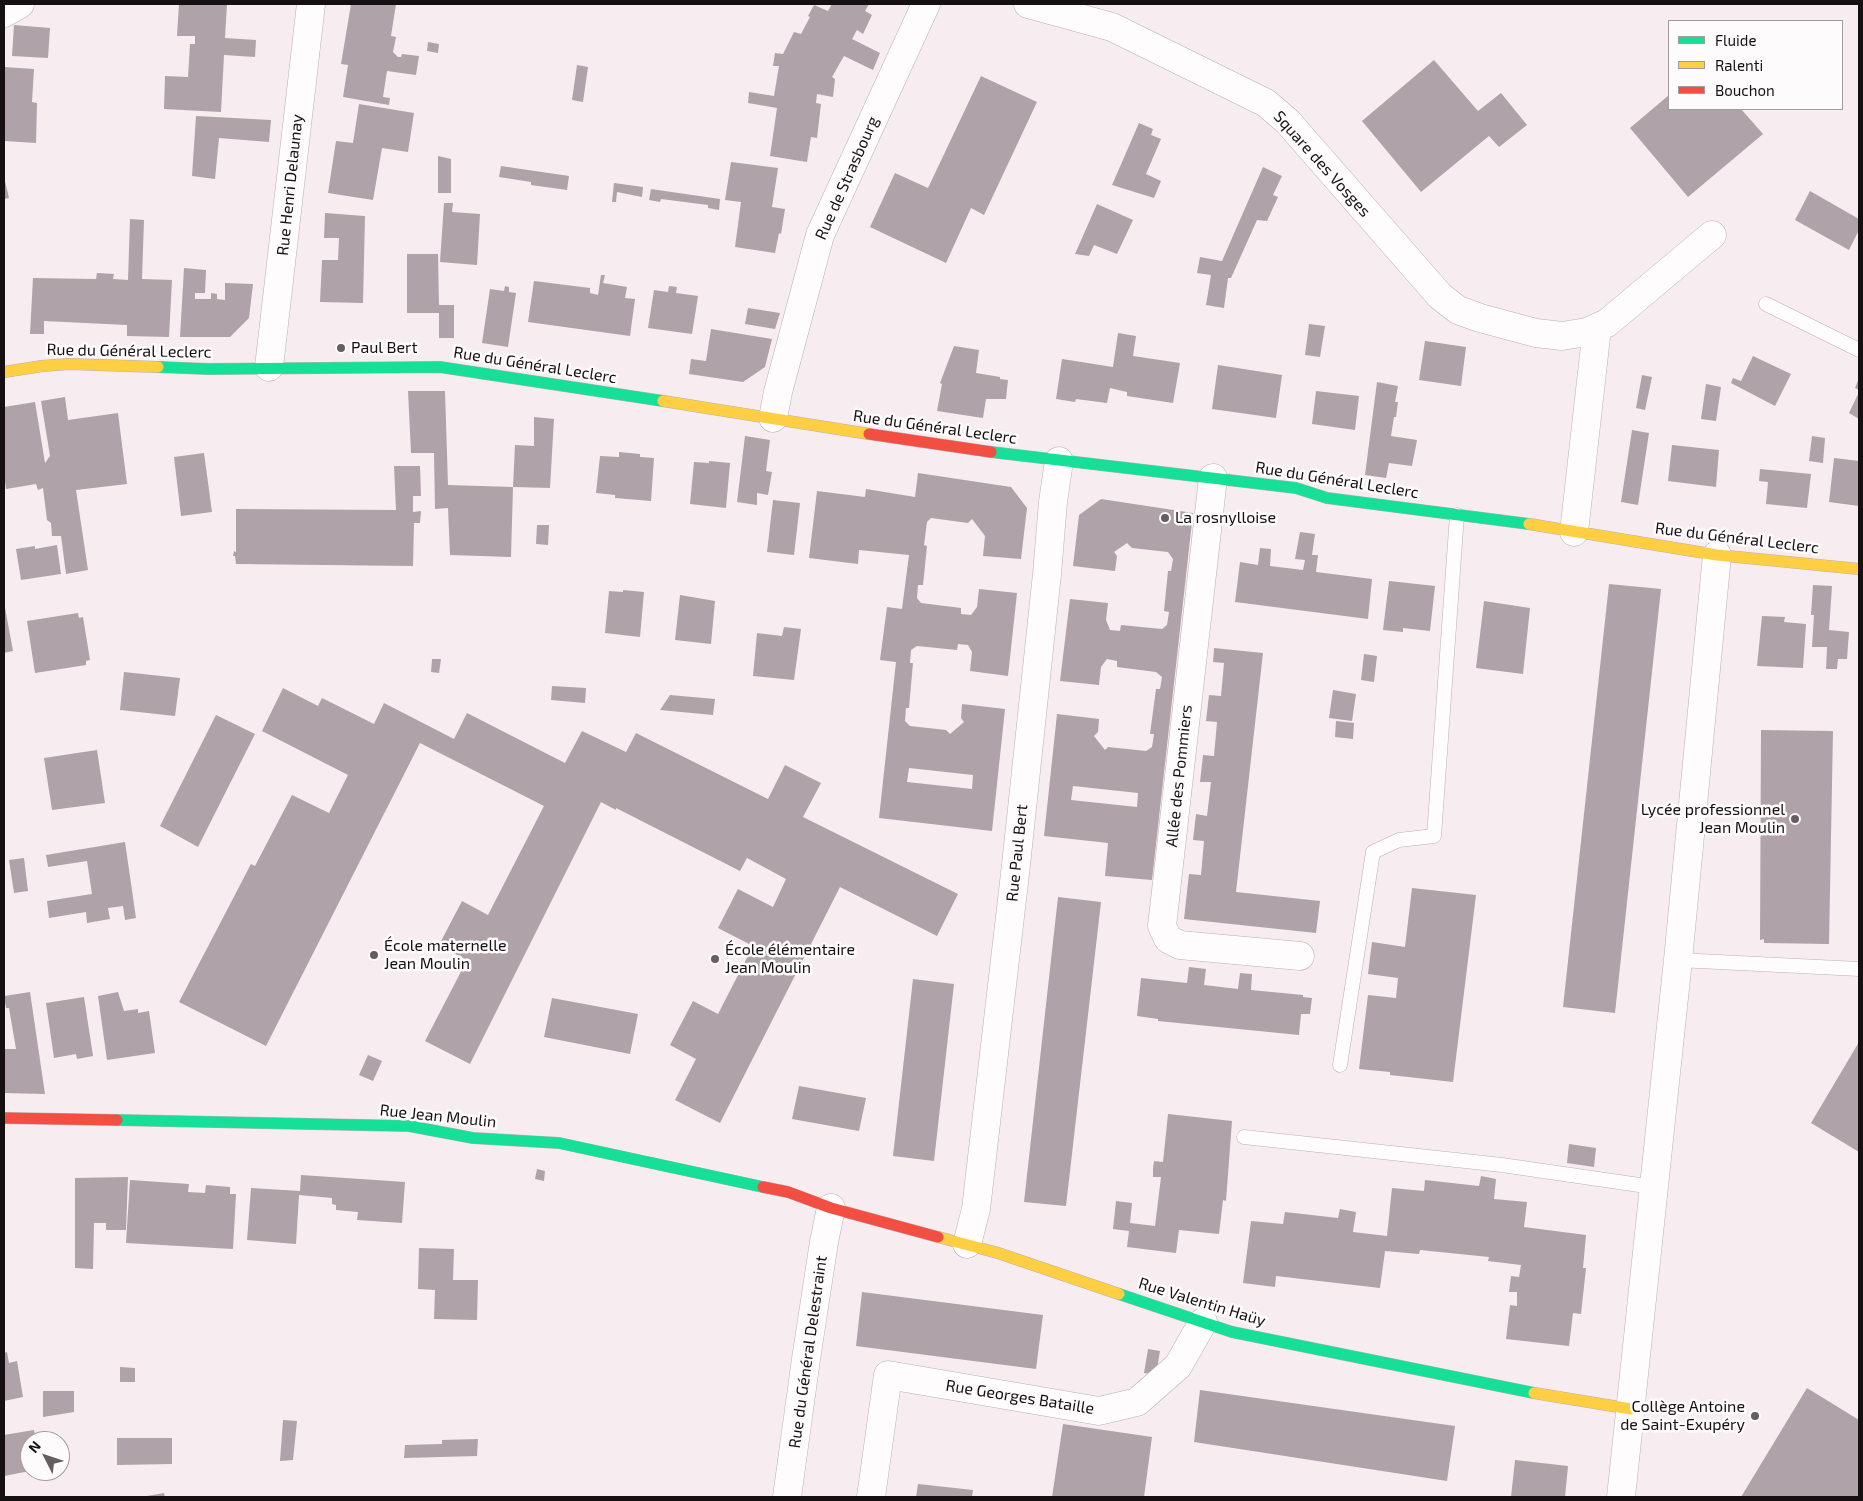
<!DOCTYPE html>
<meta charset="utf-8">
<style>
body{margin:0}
#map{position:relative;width:1863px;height:1501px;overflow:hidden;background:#f7edf1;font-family:"Exo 2",sans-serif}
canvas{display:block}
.frame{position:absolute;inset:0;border:5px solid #161012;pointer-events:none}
.legend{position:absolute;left:1668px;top:20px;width:175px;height:90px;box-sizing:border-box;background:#fefbfc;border:1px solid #a19d9e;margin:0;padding:6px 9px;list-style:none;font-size:15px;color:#161012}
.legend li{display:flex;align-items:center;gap:10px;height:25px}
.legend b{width:25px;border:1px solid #a19d9e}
.north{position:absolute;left:20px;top:1431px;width:50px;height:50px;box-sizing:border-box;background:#fefbfc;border:1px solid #a19d9e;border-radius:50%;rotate:311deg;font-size:14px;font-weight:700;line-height:20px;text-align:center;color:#161012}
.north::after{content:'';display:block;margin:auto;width:18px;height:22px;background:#655d60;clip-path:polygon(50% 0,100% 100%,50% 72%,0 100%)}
</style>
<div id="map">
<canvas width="1863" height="1501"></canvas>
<div class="frame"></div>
<ul class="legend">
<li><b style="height:6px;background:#16e098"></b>Fluide</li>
<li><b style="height:6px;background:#ffcf43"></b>Ralenti</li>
<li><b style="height:6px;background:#f24e42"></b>Bouchon</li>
</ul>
<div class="north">N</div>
</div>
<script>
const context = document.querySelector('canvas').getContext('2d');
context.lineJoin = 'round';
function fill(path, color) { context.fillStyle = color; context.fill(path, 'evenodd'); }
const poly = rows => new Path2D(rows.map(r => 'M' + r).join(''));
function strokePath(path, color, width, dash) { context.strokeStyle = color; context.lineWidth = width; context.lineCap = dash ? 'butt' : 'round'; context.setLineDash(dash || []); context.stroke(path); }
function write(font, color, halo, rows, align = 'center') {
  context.font = font + ' "Exo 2",sans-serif'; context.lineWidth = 5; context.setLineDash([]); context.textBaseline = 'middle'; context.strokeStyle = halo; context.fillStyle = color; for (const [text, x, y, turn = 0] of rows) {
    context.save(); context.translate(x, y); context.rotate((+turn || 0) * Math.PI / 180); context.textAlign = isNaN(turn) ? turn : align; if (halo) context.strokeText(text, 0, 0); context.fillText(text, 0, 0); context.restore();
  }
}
const building = poly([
 [179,4,227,4,225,38,256,40,255,57,224,55,221,112,164,109,165,76,188,77,190,44,195,44,195,36,177,36],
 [351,4,396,4,391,36,396,37,393,52,398,57,401,57,402,54,419,56,416,75,387,71,383,97,390,98,389,105,343,97,348,65,341,64],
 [832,4,869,4,865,11,872,15,863,34,857,30,852,39,880,53,873,70,844,56,832,77,835,79,833,97,817,94,816,103,821,104,817,138,811,137,807,162,770,156,777,108,748,103,749,92,774,96,779,66,773,66,775,53,783,54,794,32,801,34,810,17,808,16,814,5,828,11],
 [14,25,50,28,48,58,12,56],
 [428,42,439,44,438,53,427,51],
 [1434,60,1478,111,1501,93,1527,125,1499,147,1489,136,1421,192,1362,121],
 [577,65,588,67,583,102,572,100],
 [4,67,34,69,32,102,37,103,36,143,4,141],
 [981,76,1037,102,984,215,971,208,946,263,870,227,895,173,928,188],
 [1669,95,1669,109,1741,109,1763,134,1688,197,1630,128],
 [359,104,414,113,408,152,382,148,373,200,328,193,336,141,353,143],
 [196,116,271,120,269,142,219,138,215,179,192,176],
 [1139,123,1153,129,1151,135,1161,139,1146,174,1161,181,1154,198,1112,185],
 [438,156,451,159,451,193,438,193],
 [731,162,778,168,772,207,785,209,781,234,779,233,775,253,735,247,741,202,725,200],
 [501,166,569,176,567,190,531,185,531,182,499,177],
 [1263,167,1282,176,1273,195,1278,197,1267,221,1257,220,1231,278,1228,278,1224,308,1206,305,1211,275,1197,273,1200,257,1222,261],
 [4,177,9,198,4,199],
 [614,183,643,187,642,197,617,192,616,202,612,202],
 [651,189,720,199,719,210,708,208,708,205,661,199,660,202,649,200],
 [1810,191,1859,219,1859,230,1849,250,1795,220],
 [444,203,453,203,452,212,480,214,477,265,440,262],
 [1097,204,1133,220,1117,254,1094,245,1089,256,1075,254],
 [325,213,365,216,363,303,320,302,322,260,338,260,339,238,324,238],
 [130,219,144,220,142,279,172,280,169,337,127,336,127,325,44,321,44,334,30,334,33,278,96,279,97,273,114,274,113,279,128,280],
 [407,254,438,254,439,305,454,305,454,338,439,338,439,313,407,313],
 [184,268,206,270,205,293,195,293,195,299,211,299,211,293,217,294,217,299,225,300,225,283,253,284,249,318,230,337,180,337],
 [601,275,605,275,603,283,627,287,625,298,635,299,630,336,528,322,534,281,590,288,590,293,598,295],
 [505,286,509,287,509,292,516,293,508,347,482,343,490,289,504,291],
 [669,286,677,287,676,293,698,296,692,334,648,328,654,290,668,292],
 [748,308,780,313,775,329,745,324],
 [1309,324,1325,326,1320,357,1305,355],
 [711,329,772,339,765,367,743,382,689,374,691,359,706,361],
 [1118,333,1136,336,1133,356,1180,363,1173,403,1127,396,1127,392,1110,388,1107,403,1076,399,1075,402,1056,399,1062,359,1113,367],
 [1425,341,1466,347,1461,386,1419,380],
 [954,346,979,350,976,373,1000,377,1000,379,1008,380,1006,399,986,399,983,418,937,411,942,384,940,383],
 [1753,356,1791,374,1775,406,1731,383,1733,378,1741,381],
 [1218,365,1282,375,1276,418,1212,409],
 [1642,375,1652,377,1645,410,1636,408],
 [1859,378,1859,390,1855,388],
 [1377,382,1398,386,1395,402,1398,402,1396,417,1394,417,1391,436,1417,440,1412,466,1389,463,1386,478,1365,475],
 [1706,384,1721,387,1716,421,1701,419],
 [408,391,445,391,448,485,513,487,511,557,450,555,448,508,435,509,434,453,411,453],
 [1316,391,1359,396,1355,430,1312,424],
 [1859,392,1859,419,1849,413],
 [65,397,68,420,118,413,127,484,76,490,88,570,66,574,61,536,52,536,51,523,47,520,43,488,38,490,36,484,6,489,4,474,4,407,35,402,45,463,50,456,41,401],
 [534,417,554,419,550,488,513,487,515,445,534,446],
 [1632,430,1649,433,1638,505,1621,502],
 [745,436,770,440,766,471,772,472,768,495,757,493,757,505,737,502],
 [1812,436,1825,438,1823,463,1809,461],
 [1672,445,1719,450,1716,487,1668,481],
 [619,452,640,454,640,457,654,458,651,501,615,498,615,495,596,493,600,456,619,457],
 [204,453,212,512,181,516,174,457],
 [1834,458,1859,461,1859,506,1829,502],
 [709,461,730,463,726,508,690,504,694,462,709,463],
 [394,466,420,466,421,496,413,496,413,512,421,511,420,523,414,523,413,566,236,564,235,556,233,556,234,551,236,552,236,509,396,510],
 [1760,469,1811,474,1807,508,1766,504,1768,482,1759,481],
 [918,473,1011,487,1027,508,1021,559,983,556,985,536,972,519,968,523,931,518,927,522,924,545,927,546,923,585,918,585,917,598,921,603,961,608,961,614,971,615,977,607,979,589,1017,593,1008,676,970,671,972,652,968,645,958,644,957,650,917,646,911,650,910,663,913,663,909,708,906,708,905,721,910,726,946,730,950,734,964,722,961,718,962,704,1005,709,992,831,879,818,896,662,880,660,887,607,902,609,909,555,859,550,858,564,809,558,817,491,865,497,866,489,915,497],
 [909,768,973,775,972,789,907,782],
 [1101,499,1193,513,1152,880,1105,876,1108,843,1044,836,1057,714,1099,719,1098,732,1094,736,1105,750,1108,747,1146,751,1152,747,1154,734,1150,734,1156,689,1160,689,1162,677,1156,672,1117,667,1117,661,1107,659,1101,667,1099,685,1060,681,1070,599,1108,603,1106,620,1110,630,1120,631,1121,625,1162,629,1167,625,1169,612,1164,611,1168,571,1171,571,1173,559,1168,552,1132,548,1127,543,1114,552,1117,556,1115,571,1073,566,1079,515],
 [1073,786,1138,793,1137,807,1071,800],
 [773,500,800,503,794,555,767,552],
 [537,525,549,525,548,545,536,544],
 [1300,532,1315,534,1312,555,1318,555,1316,572,1372,579,1368,619,1235,602,1240,562,1258,565,1260,548,1271,549,1270,566,1303,570,1305,560,1295,559],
 [57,545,61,574,21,580,16,549,35,546,35,549],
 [1389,581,1435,586,1430,631,1403,628,1403,632,1383,630],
 [1609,584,1661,589,1615,1013,1563,1007],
 [1813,585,1832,586,1829,630,1849,632,1847,659,1838,659,1837,669,1826,669,1827,647,1812,647,1814,615,1811,615],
 [623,590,644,592,640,637,605,633,609,591,623,592],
 [680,595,715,601,711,644,675,640],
 [1484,601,1530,608,1523,674,1476,668],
 [4,602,13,651,4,653],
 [78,613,79,618,83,617,90,660,86,661,86,665,35,673,27,621],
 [1762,616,1785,617,1784,622,1806,624,1803,668,1757,666],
 [784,627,801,629,794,680,753,676,757,633,782,636],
 [1214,648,1263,653,1236,892,1320,901,1316,933,1184,919,1189,874,1201,875,1204,841,1193,840,1196,814,1207,816,1211,782,1200,782,1203,755,1214,756,1217,722,1206,721,1209,695,1221,696,1224,663,1213,662],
 [1364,654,1377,656,1374,682,1361,680],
 [432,659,441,659,439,673,431,672],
 [124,672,180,678,175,716,120,710],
 [552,686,586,688,585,703,551,700],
 [283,688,318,706,322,698,374,724,384,703,454,739,467,713,565,763,582,731,626,752,636,733,768,799,785,765,821,783,803,817,958,894,937,936,840,887,720,1123,675,1100,696,1059,670,1045,693,1001,718,1014,753,946,718,928,738,889,773,907,786,879,747,858,740,871,616,808,616,810,601,802,470,1064,425,1041,467,960,439,945,462,901,488,915,544,806,420,743,266,1046,179,1002,251,864,255,866,292,795,329,813,348,775,262,731],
 [1333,690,1356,694,1352,721,1329,718],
 [670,695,715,699,713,715,660,710],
 [216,715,255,734,198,847,160,826],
 [1336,721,1354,723,1353,739,1335,737],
 [1761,730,1833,731,1829,944,1764,943,1764,939,1760,940],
 [97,750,105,803,52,810,44,758],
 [125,842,136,918,125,920,123,906,108,908,110,919,87,923,86,912,49,918,47,901,92,894,87,861,48,867,46,855],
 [24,858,28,891,14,893,9,860],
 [1412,888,1476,895,1453,1082,1390,1075,1390,1072,1359,1069,1368,995,1396,998,1398,978,1368,974,1372,942,1405,947],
 [1058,897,1101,902,1066,1206,1024,1202],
 [1189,967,1206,969,1204,985,1238,989,1240,973,1252,974,1251,990,1303,995,1303,997,1312,998,1310,1014,1301,1014,1299,1035,1158,1021,1158,1019,1137,1016,1141,978,1187,983],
 [913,979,954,984,934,1161,893,1156],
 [30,992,45,1094,4,1093,4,1049,16,1049,9,1008,6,1008,4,996],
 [118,992,124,1011,138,1009,138,1013,149,1011,155,1053,107,1060,98,996],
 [84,997,93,1056,77,1059,76,1054,54,1058,46,1003],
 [552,998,638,1014,630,1054,544,1037],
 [1859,1042,1859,1152,1811,1123],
 [368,1055,382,1061,373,1081,359,1075],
 [799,1086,866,1098,859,1131,792,1119],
 [1168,1114,1232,1121,1226,1201,1223,1200,1219,1234,1179,1230,1176,1253,1127,1247,1129,1231,1113,1229,1116,1201,1132,1203,1130,1223,1155,1226,1161,1177,1153,1177,1153,1168,1154,1161,1163,1162],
 [1569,1144,1596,1148,1594,1167,1567,1163],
 [537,1169,545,1171,544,1181,535,1179],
 [301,1175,405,1182,402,1223,357,1220,358,1212,336,1210,336,1205,332,1204,332,1198,299,1195,296,1244,247,1240,251,1188,300,1191],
 [1481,1176,1496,1179,1494,1199,1527,1202,1524,1227,1586,1235,1583,1268,1586,1268,1581,1314,1573,1313,1569,1346,1506,1339,1510,1305,1517,1306,1517,1292,1509,1292,1511,1276,1519,1277,1521,1265,1488,1261,1489,1257,1420,1250,1419,1254,1385,1251,1380,1288,1276,1276,1275,1287,1243,1283,1251,1221,1283,1224,1285,1212,1338,1218,1340,1209,1356,1212,1353,1232,1387,1236,1392,1188,1424,1191,1425,1180,1479,1186],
 [128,1177,126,1230,106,1230,106,1223,94,1223,93,1269,75,1268,75,1178],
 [130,1180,189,1184,188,1192,205,1193,206,1185,230,1187,230,1194,236,1194,233,1249,126,1243],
 [419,1248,454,1249,453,1280,478,1280,477,1320,434,1319,435,1290,418,1289],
 [862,1292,1043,1315,1036,1369,856,1346],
 [1148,1349,1160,1351,1156,1375,1144,1373],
 [7,1352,9,1363,17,1361,23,1397,4,1401,4,1353],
 [120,1367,135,1368,135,1382,120,1382],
 [1807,1388,1859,1420,1859,1497,1741,1497],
 [1200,1390,1455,1426,1447,1481,1194,1442],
 [43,1391,74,1391,74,1412,43,1417],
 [283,1420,297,1421,293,1460,280,1461],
 [1063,1424,1152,1437,1144,1497,1052,1497],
 [34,1430,36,1441,30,1441,30,1471,4,1476,4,1435],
 [117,1438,172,1438,172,1464,117,1465],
 [478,1439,477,1456,404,1458,405,1445,442,1444,442,1440],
 [1515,1460,1568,1466,1565,1497,1511,1497],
 [918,1484,973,1490,972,1497,916,1497],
 [164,1493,165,1497,147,1497,147,1496]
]);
const lane = poly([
 [1766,304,1859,350],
 [1678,960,1859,969],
 [1340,1065,1373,852,1399,840,1434,836,1457,515],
 [1244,1137,1502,1165,1653,1187]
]);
const street = poly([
 [1028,4,1112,27,1266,103,1288,122,1440,296,1458,310,1480,318,1536,333,1562,336,1587,332,1607,323,1712,235],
 [4,13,20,4],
 [269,367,311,4],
 [773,418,778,392,820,235,926,4],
 [1213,478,1162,926,1168,939,1180,945,1300,956],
 [1574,532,1597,328],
 [967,1244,976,1209,1016,865,1047,574,1053,502,1059,461],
 [787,1497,806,1359,824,1242,831,1208],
 [871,1497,888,1375,1099,1411,1137,1402,1178,1366,1203,1322],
 [1621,1497,1678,960,1717,555]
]);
const fast = poly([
 [158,367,208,369,440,367,663,401],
 [991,452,1296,488,1327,498,1529,524],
 [117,1120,409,1126,473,1138,559,1143,763,1187],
 [1119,1294,1232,1332,1534,1393]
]);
const slow = poly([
 [4,372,42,366,69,364,158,367],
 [663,401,869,434],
 [1529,524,1717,555,1859,569],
 [938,1237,998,1253,1119,1294],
 [1534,1393,1631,1409]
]);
const jam = poly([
 [869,434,991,452],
 [4,1118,117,1120],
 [763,1187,788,1192,831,1208,938,1237]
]);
const markers = [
 [341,348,5,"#655d60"],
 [1165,518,5,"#655d60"],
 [1795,819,5,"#655d60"],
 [374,955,5,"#655d60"],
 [715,959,5,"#655d60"],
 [1755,1416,5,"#655d60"]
];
const streetNames = [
 ["Square des Vosges",1322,164,48],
 ["Rue de Strasbourg",847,178,-66],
 ["Rue Henri Delaunay",290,185,-84],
 ["Rue du Général Leclerc",129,351,1],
 ["Rue du Général Leclerc",535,365,9],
 ["Rue du Général Leclerc",935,427,8],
 ["Rue du Général Leclerc",1337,480,9],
 ["Rue du Général Leclerc",1737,538,7],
 ["Allée des Pommiers",1179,776,-84],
 ["Rue Paul Bert",1017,853,-84],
 ["Rue Jean Moulin",438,1116,6],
 ["Rue Valentin Haüy",1202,1302,17],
 ["Rue du Général Delestraint",808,1352,-82],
 ["Rue Georges Bataille",1020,1397,9]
];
const poiNames = [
 ["Paul Bert",351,348],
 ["La rosnylloise",1175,518],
 ["Lycée professionnel",1785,810,"right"],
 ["Jean Moulin",1785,828,"right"],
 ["École maternelle",384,946],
 ["Jean Moulin",384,964],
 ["École élémentaire",725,950],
 ["Jean Moulin",725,968],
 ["Collège Antoine",1745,1407,"right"],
 ["de Saint-Exupéry",1745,1425,"right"]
];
fill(building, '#afa2a8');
strokePath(lane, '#b8b0b4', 15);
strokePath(street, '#b8b0b4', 29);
strokePath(fast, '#b8b0b4', 12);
strokePath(slow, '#b8b0b4', 12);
strokePath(jam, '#b8b0b4', 12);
strokePath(lane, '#fefcfd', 14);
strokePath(street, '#fefcfd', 28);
strokePath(fast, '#16e098', 11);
strokePath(slow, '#ffcf43', 11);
strokePath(jam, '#f24e42', 11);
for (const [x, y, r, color] of markers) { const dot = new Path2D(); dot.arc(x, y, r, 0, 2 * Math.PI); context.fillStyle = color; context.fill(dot); strokePath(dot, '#fefbfc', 2); }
write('16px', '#161012', '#fefbfc', streetNames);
write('16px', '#161012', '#fefbfc', poiNames, 'left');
</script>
